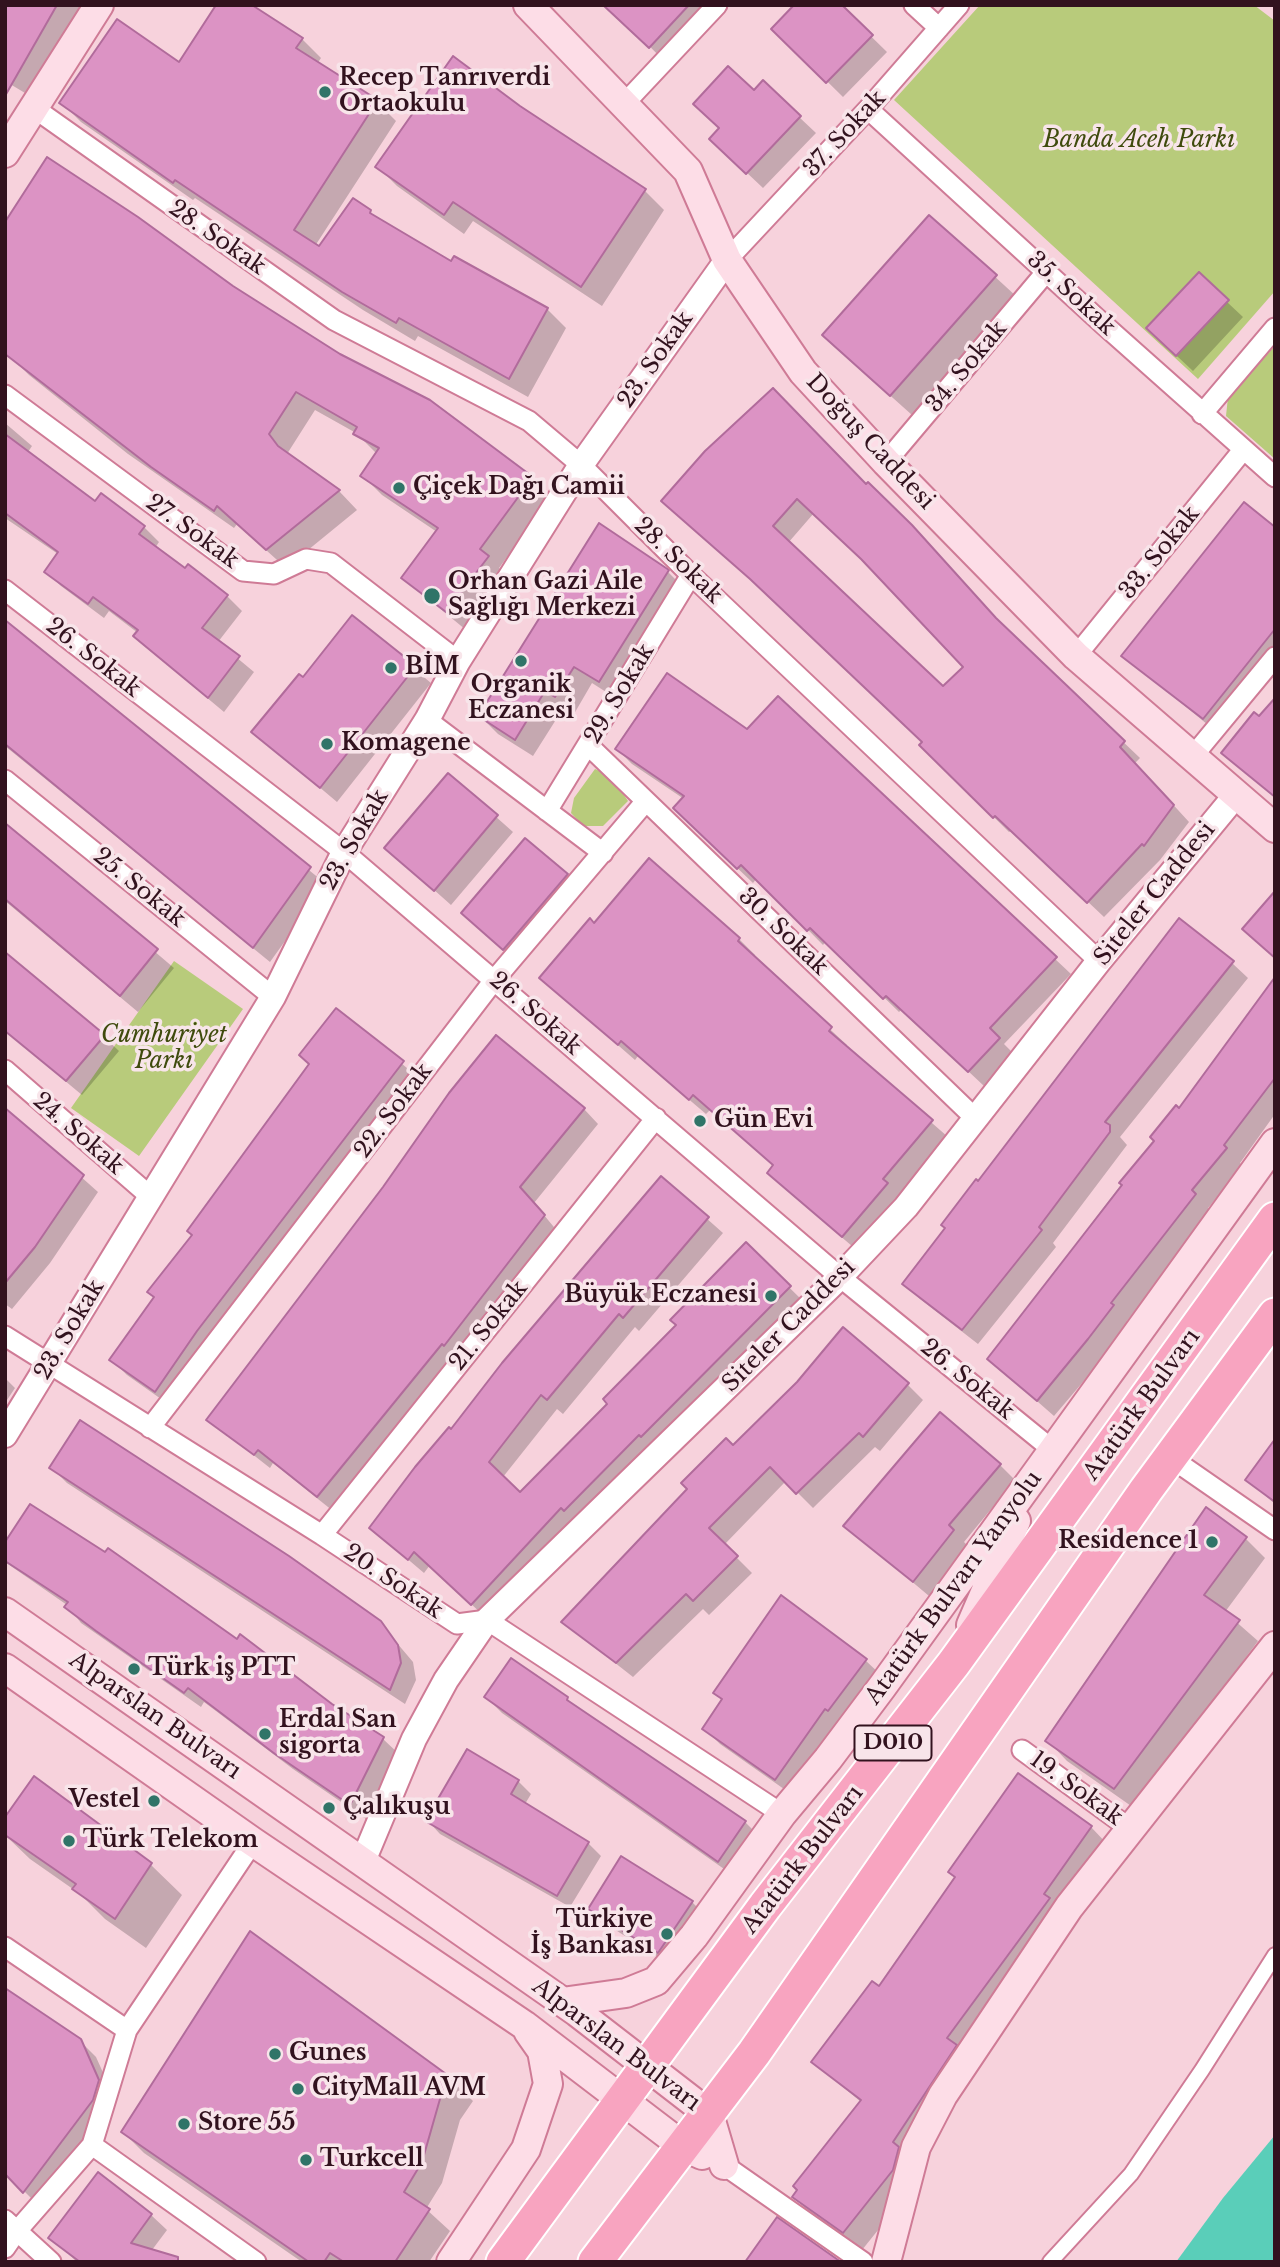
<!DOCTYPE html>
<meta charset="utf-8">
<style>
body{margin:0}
#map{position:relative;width:1280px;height:2267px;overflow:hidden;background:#f7d2dc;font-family:"Libre Baskerville",serif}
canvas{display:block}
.frame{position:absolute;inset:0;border:7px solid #32121e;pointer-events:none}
</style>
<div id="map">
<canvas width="1280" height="2267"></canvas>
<div class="frame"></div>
</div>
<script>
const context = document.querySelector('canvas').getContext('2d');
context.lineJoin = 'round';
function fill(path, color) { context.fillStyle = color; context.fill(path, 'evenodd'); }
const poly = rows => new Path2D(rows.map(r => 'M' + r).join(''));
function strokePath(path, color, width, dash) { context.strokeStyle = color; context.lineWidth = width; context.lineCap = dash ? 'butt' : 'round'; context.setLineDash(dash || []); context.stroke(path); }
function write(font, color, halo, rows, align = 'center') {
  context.font = font + ' "Libre Baskerville",serif'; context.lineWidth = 7; context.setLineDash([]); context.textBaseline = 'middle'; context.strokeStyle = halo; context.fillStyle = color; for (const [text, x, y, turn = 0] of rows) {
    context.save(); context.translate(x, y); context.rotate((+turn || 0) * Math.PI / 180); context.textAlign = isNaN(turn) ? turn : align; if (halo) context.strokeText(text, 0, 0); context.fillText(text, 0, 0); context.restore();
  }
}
const green = poly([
 [980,5,1254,5,1275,21,1275,291,1198,379,894,100],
 [1275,346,1275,459,1226,416,1228,397],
 [595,769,611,776,628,801,603,826,583,826,571,813,574,798],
 [174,961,243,1009,139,1156,71,1108]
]);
const water = poly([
 [1275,2135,1275,2262,1176,2262,1223,2198]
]);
const shadow = poly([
 [5,5,82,5,53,50,56,54,30,96,5,81],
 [609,5,713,5,666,63],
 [839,5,887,52,843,97,774,29],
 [302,39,321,58,317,64,377,102,396,121,315,246,319,249,370,212,380,221,452,264,547,309,566,328,528,397,418,336,415,341,363,310,195,198,193,200,81,122,62,103,180,65],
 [763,83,816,133,763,188,727,154,754,93],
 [519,108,645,191,664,210,602,306,473,221,464,234,397,186,377,166],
 [930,217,1017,297,912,415,846,356],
 [232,287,532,478,551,497,499,568,507,576,466,630,403,578,437,532,382,495,363,476,377,454,356,433,315,410,287,454,339,491,357,510,286,568,237,524,234,528,128,454,29,375,10,356],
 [1227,302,1243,317,1193,371,1164,344],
 [773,390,1006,630,1140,758,1135,763,1189,822,1160,860,1104,917,1012,830,1009,832,921,745,924,742,768,594],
 [814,513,870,567,965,667,943,689,788,543],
 [5,423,32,446,28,452,62,479,95,504,101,496,144,527,159,542,155,548,227,596,242,611,218,642,254,672,224,712,151,651,136,636,138,633,109,611,104,618,61,586,46,571,58,554,5,518],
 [1275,529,1275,665,1219,734,1124,656],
 [667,571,685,589,617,699,592,683,574,714,564,707,533,756,498,734,480,716],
 [352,617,431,683,337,802,254,732,303,679],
 [5,622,326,884,270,962,5,746],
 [778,698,1071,974,1004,1044,1014,1054,984,1086,902,1009,899,1012,826,941,823,945,757,878,753,883,690,823,684,799,632,764,617,749,747,731],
 [1275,700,1275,798,1223,753],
 [449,775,513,832,451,905,387,848],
 [5,824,174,968,138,1012,5,901],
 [567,876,582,891,520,964,463,913],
 [595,925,739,939,755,955,753,958,847,1045,845,1047,948,1137,898,1196,903,1200,859,1252,785,1189,769,1173,774,1166,710,1110,706,1114,638,1056,635,1060,541,978],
 [1232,963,1248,978,1120,1137,1127,1145,1053,1243,1056,1247,978,1344,920,1299,905,1284,979,1183],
 [1275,981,1275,1114,1240,1163,1243,1166,1208,1208,1212,1212,1127,1321,1129,1324,1105,1356,1054,1416,989,1359],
 [337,1010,419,1078,171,1406,127,1375,112,1360,311,1065],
 [5,1031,103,1036,119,1051,82,1095],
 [5,1109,98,1192,50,1263,12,1309,5,1304],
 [584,1109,598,1124,534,1203,558,1232,333,1511,273,1463,270,1468,209,1420],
 [661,1178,723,1233,639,1331,635,1327,563,1414,557,1409,503,1477,521,1494,610,1404,746,1245,804,1302,487,1619,430,1565,424,1573,371,1528],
 [5,1378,15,1388,5,1403],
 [908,1385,923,1400,880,1451,875,1447,813,1508,786,1481,724,1545,752,1573,709,1615,703,1609,633,1677,563,1622,733,1447],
 [1275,1442,1275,1504,1247,1480],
 [1000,1465,1015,1480,964,1542,969,1547,929,1596,846,1526,885,1476],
 [52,1468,380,1623,413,1662,416,1680,405,1704,67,1483],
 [1246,1539,1265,1558,1225,1612,1258,1641,1134,1808,1067,1761,1048,1741],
 [5,1546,331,1705,383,1739,399,1754,366,1819,293,1769,204,1702,201,1707,81,1623,67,1605,5,1562],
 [865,1660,881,1675,791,1794,720,1744,704,1728,723,1701,715,1692],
 [486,1697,567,1699,578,1709,745,1822,761,1838,734,1876,502,1713],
 [1019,1776,1091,1827,1109,1846,911,2161,911,2189,862,2250,812,2215,794,2197,861,2102,813,2062,879,1989,956,1878],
 [34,1778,151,1865,182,1895,146,1948,105,1919,80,1894,30,1859,5,1835],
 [518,1781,531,1794,525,1804,588,1843,601,1856,570,1907,440,1834,428,1821],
 [692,1902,707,1917,674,1967,606,1924,591,1909],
 [250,1933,452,2081,473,2101,460,2120,442,2183,426,2209,450,2231,429,2262,302,2262,144,2153,123,2132],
 [80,2041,96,2057,114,2097,40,2207,5,2172],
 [151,2215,167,2230,143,2262,77,2262,51,2238]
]);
const building = poly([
 [5,5,57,5,5,96,5,5],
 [216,5,252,5,303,38,296,48,378,100,294,230,319,246,353,198,371,210,370,213,451,261,454,256,548,308,509,379,399,318,396,323,342,292,175,180,173,183,59,103,117,19,179,62,216,5],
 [603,5,689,5,649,48,603,5],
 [794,5,842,5,873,35,826,83,771,29,794,5],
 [453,56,520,106,646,189,581,287,453,202,444,215,375,167,453,56],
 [728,66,754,90,763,80,801,116,746,174,709,139,719,128,693,104,728,66],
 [47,157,138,217,233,286,340,354,430,400,533,477,480,549,489,556,446,612,401,578,438,528,360,476,379,448,353,434,357,427,296,392,269,434,278,446,340,490,266,550,217,506,214,511,151,467,5,354,5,222,47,157],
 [929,215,997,275,890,396,822,335,929,215],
 [1199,272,1229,300,1176,356,1146,328,1199,272],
 [773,388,866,484,868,482,912,525,996,618,1125,741,1120,747,1174,805,1144,846,1142,844,1087,903,995,816,993,818,919,745,922,742,750,579,661,501,705,451,773,388],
 [797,499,861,559,963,667,943,686,773,526,797,499],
 [5,434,95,501,101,493,145,526,139,534,185,568,188,564,228,595,202,628,240,656,208,698,133,636,138,630,93,597,88,604,44,572,58,552,5,513,5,434],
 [1244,502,1275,527,1275,629,1203,719,1121,656,1244,502],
 [599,523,669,570,599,682,574,667,555,697,545,691,515,740,478,716,599,523],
 [352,615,416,666,320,788,251,732,299,674,303,677,352,615],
 [5,620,311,867,253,948,5,744,5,620],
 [667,673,747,729,778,696,1057,957,990,1028,1000,1038,968,1072,886,996,883,999,810,928,807,931,741,865,737,869,673,808,684,796,615,749,667,673],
 [1275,698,1275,797,1221,753,1254,712,1259,716,1275,698],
 [448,773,498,815,434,891,384,848,448,773],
 [5,823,158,949,120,996,5,899,5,823],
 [525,838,568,874,503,950,461,913,525,838],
 [649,858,740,938,738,941,832,1027,829,1031,933,1120,883,1179,888,1183,842,1237,767,1173,773,1165,693,1095,689,1100,621,1041,618,1045,539,978,590,918,594,923,649,858],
 [1275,891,1275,958,1242,929,1275,891],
 [1179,918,1234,961,1105,1122,1110,1125,1110,1132,1039,1227,1042,1230,962,1330,902,1284,945,1228,941,1225,976,1179,978,1181,1179,918],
 [5,952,105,1035,66,1081,5,1031,5,952],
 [1275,977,1275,1078,1224,1145,1227,1148,1192,1190,1196,1194,1111,1303,1114,1305,1088,1339,1037,1401,987,1359,1122,1185,1119,1183,1154,1141,1150,1137,1176,1105,1179,1108,1275,977],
 [336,1008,404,1061,197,1331,155,1392,109,1360,154,1297,147,1292,192,1235,187,1231,309,1064,299,1055,336,1008],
 [496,1035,585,1108,520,1187,545,1215,444,1346,442,1344,317,1497,258,1450,254,1455,206,1420,383,1187,449,1093,496,1035],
 [5,1108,84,1175,35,1247,5,1283,5,1108],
 [661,1176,709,1217,623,1318,619,1314,547,1400,541,1395,489,1462,520,1492,607,1404,603,1399,676,1325,670,1320,746,1242,791,1286,641,1437,639,1435,564,1511,561,1508,471,1605,414,1552,408,1560,369,1528,415,1467,449,1427,451,1429,502,1363,661,1176],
 [843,1327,909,1383,863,1437,859,1433,796,1494,770,1467,709,1528,738,1556,693,1601,686,1594,616,1663,561,1622,687,1489,681,1483,726,1438,733,1445,797,1382,843,1327],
 [940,1412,1001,1464,949,1525,954,1530,913,1582,843,1526,940,1412],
 [80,1420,289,1556,381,1621,398,1645,401,1663,390,1690,49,1468,80,1420],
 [1275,1439,1275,1502,1245,1480,1275,1439],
 [30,1504,105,1552,108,1548,237,1639,240,1634,332,1704,384,1737,350,1805,275,1754,188,1688,184,1693,96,1631,64,1607,68,1602,5,1561,5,1542,30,1504],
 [1206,1507,1247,1537,1204,1595,1240,1620,1114,1789,1045,1741,1206,1507],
 [781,1595,867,1659,828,1711,825,1709,775,1780,702,1729,722,1699,713,1693,781,1595],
 [511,1658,568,1697,567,1700,746,1821,718,1862,484,1697,511,1658],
 [467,1749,519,1780,511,1794,589,1842,557,1896,425,1821,467,1749],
 [1018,1773,1092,1826,1044,1894,1050,1898,947,2038,957,2045,893,2142,899,2147,893,2170,843,2233,792,2197,797,2190,793,2186,861,2100,811,2062,872,1981,879,1986,955,1877,948,1872,1018,1773],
 [34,1776,152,1863,115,1919,72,1889,76,1884,5,1835,5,1817,34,1776],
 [621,1856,693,1901,658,1953,588,1909,621,1856],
 [250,1931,453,2079,440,2099,422,2162,404,2192,430,2209,395,2262,344,2262,330,2253,324,2262,309,2262,121,2132,250,1931],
 [5,1988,81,2039,99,2080,93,2100,23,2193,5,2174,5,1988],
 [98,2172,152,2214,131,2243,178,2257,178,2262,80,2262,48,2238,98,2172],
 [777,2217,841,2262,745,2262,777,2217]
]);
const pedestrian = poly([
 [1050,2262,1131,2174,1202,2070,1275,1955]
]);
const minor = poly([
 [914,5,939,28],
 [624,104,717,5],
 [34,108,334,320,529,421,581,465,691,575,1099,961],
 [868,109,1103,324,1275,477],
 [727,260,868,109,959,5],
 [5,395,243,571,274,574,306,559,331,563,458,661],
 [1202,414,1275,328],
 [886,462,1047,271],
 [5,590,344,852,840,1277,1054,1451],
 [1076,656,1243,450],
 [427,720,603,853],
 [589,746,976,1119],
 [1193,756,1275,657],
 [5,780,273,997],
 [547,811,691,575],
 [5,1070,151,1197],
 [5,1336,322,1535,457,1624,487,1620,782,1814],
 [150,1428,495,979,646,801],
 [1171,1458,1275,1530],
 [322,1535,656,1118],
 [1022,1750,1129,1828],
 [5,1947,127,2030],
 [92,2145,256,2262],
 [724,2165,863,2262],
 [5,2220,51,2262],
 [5,2248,16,2232,92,2145,127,2030,253,1842]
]);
const tertiary = poly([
 [5,1435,273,997,344,852,427,720,458,661,581,465,727,260],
 [363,1861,414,1739,446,1680,487,1620,840,1277,906,1207,1099,961,1236,795]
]);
const secondary = poly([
 [528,5,688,171,727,260,803,372,886,462,1076,656,1275,828],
 [5,153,99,5],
 [5,1612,577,2012,709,2114,724,2165],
 [971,1625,1016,1521],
 [5,1668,253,1842,524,2025,684,2147,702,2155],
 [562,2002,626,1993,656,1981,694,1936,782,1814,828,1759,882,1687,1275,1143],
 [451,2262,526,2149,548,2084,542,2051,528,2031],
 [886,2262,916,2147,943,2095,1069,1907,1275,1646]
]);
const trunk = poly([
 [503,2262,765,1906,954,1663,1275,1219],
 [595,2262,754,2053,1146,1490,1275,1315]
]);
const markers = [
 [325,92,7,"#307468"],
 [399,488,7,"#307468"],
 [432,596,9,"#307468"],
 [521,661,7,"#307468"],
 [391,668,7,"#307468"],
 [327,744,7,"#307468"],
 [700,1121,7,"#307468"],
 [771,1296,7,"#307468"],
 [1212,1542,7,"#307468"],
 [134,1669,7,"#307468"],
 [265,1734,7,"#307468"],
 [154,1801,7,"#307468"],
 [329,1808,7,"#307468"],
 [69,1841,7,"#307468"],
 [667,1934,7,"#307468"],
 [275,2054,7,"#307468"],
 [298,2089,7,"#307468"],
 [184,2124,7,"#307468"],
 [306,2160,7,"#307468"]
];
const shields = [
 [893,1743,77]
];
const shieldNames = [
 ["D010",893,1743]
];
const poiNames = [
 ["Recep Tanrıverdi",339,79],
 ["Ortaokulu",339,105],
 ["Çiçek Dağı Camii",413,488],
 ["Orhan Gazi Aile",448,583],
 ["Sağlığı Merkezi",448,609],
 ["BİM",405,668],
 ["Organik",521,686,"center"],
 ["Eczanesi",521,712,"center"],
 ["Komagene",341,744],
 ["Gün Evi",714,1121],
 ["Büyük Eczanesi",757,1296,"right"],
 ["Residence 1",1198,1542,"right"],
 ["Türk iş PTT",148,1669],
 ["Erdal San",279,1721],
 ["sigorta",279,1747],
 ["Vestel",140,1801,"right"],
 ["Çalıkuşu",343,1808],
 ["Türk Telekom",83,1841],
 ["Türkiye",653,1921,"right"],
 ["İş Bankası",653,1947,"right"],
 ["Gunes",289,2054],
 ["CityMall AVM",312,2089],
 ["Store 55",198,2124],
 ["Turkcell",320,2160]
];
const streetNames = [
 ["37. Sokak",845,134,-47],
 ["28. Sokak",217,238,35],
 ["35. Sokak",1071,294,43],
 ["23. Sokak",656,360,-55],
 ["34. Sokak",967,367,-50],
 ["Doğuş Caddesi",870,442,47],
 ["27. Sokak",192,532,36],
 ["33. Sokak",1160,553,-51],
 ["28. Sokak",678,561,44],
 ["26. Sokak",93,658,38],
 ["29. Sokak",620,694,-59],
 ["23. Sokak",355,840,-60],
 ["25. Sokak",139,888,39],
 ["Siteler Caddesi",1155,894,-51],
 ["30. Sokak",783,932,44],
 ["26. Sokak",535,1014,41],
 ["22. Sokak",394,1111,-53],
 ["24. Sokak",78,1134,41],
 ["21. Sokak",489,1326,-51],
 ["Siteler Caddesi",789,1326,-45],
 ["23. Sokak",70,1330,-59],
 ["26. Sokak",967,1380,39],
 ["Atatürk Bulvarı",1142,1405,-54],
 ["20. Sokak",393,1582,34],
 ["Atatürk Bulvarı Yanyolu",954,1588,-54],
 ["Alparslan Bulvarı",155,1716,35],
 ["19. Sokak",1076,1789,36],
 ["Atatürk Bulvarı",803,1860,-52],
 ["Alparslan Bulvarı",616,2045,37]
];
const parkNames = [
 ["Banda Aceh Parkı",1139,141],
 ["Cumhuriyet",164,1036],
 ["Parkı",164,1062]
];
fill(green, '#b8cb7b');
fill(water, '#5aceb9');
fill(shadow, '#0003');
fill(building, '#dc93c4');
strokePath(building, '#b16b9b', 2);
strokePath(pedestrian, '#cf7b96', 18);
strokePath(minor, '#cf7b96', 23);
strokePath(tertiary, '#cf7b96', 28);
strokePath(secondary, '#cf7b96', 32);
strokePath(trunk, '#fff', 37);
strokePath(pedestrian, '#fff', 14);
strokePath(minor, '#fff', 19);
strokePath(tertiary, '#fff', 24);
strokePath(secondary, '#fddde7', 28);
strokePath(trunk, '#f8a4c0', 33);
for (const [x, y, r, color] of markers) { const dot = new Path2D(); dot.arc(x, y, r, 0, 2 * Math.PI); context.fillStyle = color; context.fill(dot); strokePath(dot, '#f8e5ea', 2.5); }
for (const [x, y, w] of shields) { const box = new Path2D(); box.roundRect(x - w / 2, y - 17.5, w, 35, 5); context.fillStyle = '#f8e5ea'; context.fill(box); strokePath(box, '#32121e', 2); }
write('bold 21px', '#32121e', null, shieldNames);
write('bold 23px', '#32121e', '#f8e5ea', poiNames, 'left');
write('23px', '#32121e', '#f8e5ea', streetNames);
write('italic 23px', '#3f4b0d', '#f8e5ea', parkNames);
</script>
